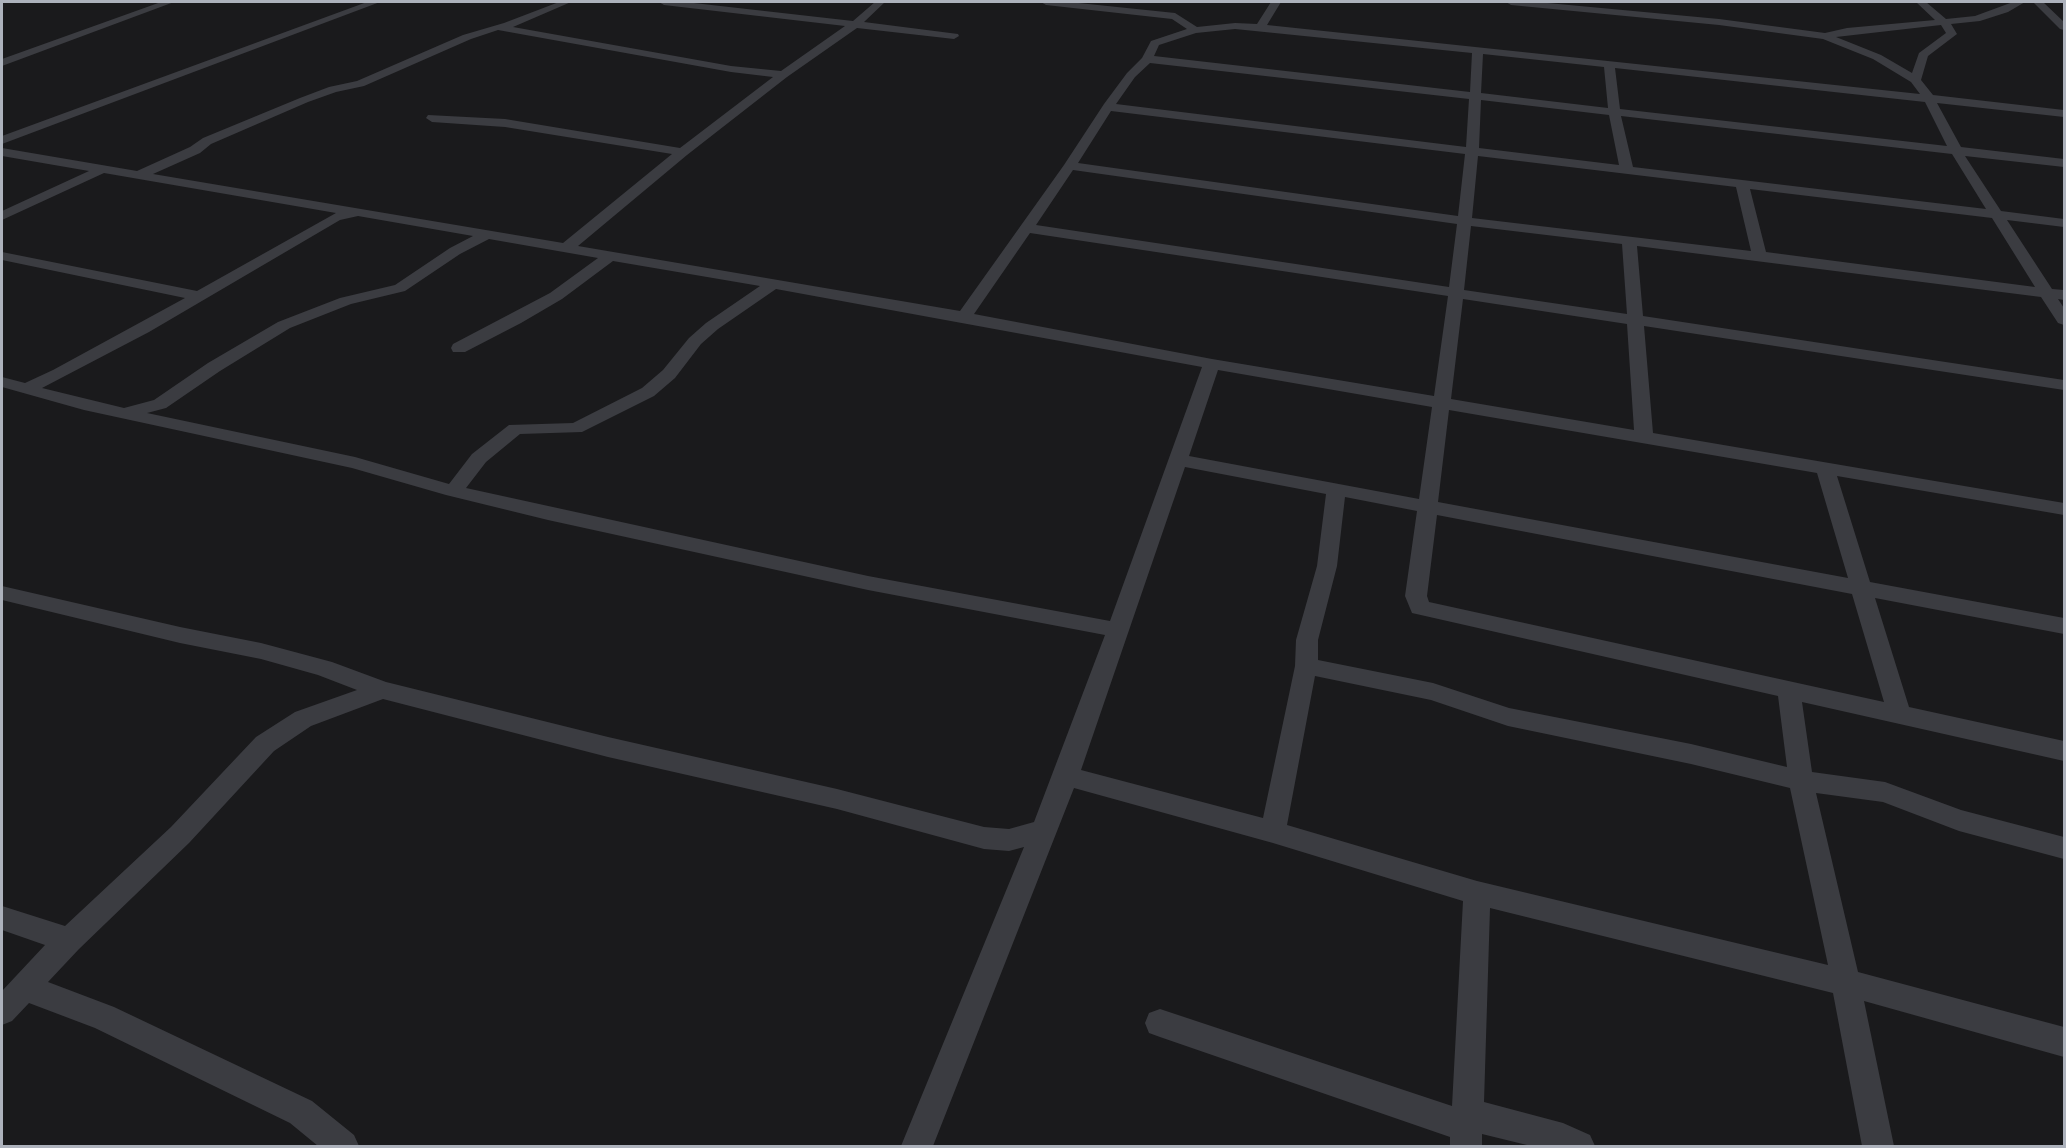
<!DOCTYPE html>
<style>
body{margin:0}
#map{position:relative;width:2066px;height:1148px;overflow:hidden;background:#1a1a1c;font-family:"Varela Round",sans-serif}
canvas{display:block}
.frame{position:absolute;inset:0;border:3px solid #adb2bc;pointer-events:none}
</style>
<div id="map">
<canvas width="2066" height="1148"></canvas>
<div class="frame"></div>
</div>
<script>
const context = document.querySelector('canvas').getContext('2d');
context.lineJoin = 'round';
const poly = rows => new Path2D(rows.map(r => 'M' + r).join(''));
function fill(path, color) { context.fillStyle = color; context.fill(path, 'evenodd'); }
const minor = poly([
 [161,2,174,2,2,66,2,59,161,2],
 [367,2,380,2,2,144,2,136,367,2],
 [559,2,571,2,513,27,731,66,781,71,845,26,664,5,659,2,685,2,853,21,875,2,885,2,864,22,958,34,959,36,954,39,857,28,787,77,687,155,578,246,960,311,1064,165,1104,104,1127,73,1142,58,1151,41,1187,29,1172,19,1046,5,1041,2,1069,2,1175,13,1197,27,1235,23,1257,24,1271,2,1281,2,1267,25,1920,94,1911,82,1873,59,1823,39,1719,25,1511,5,1506,2,1537,2,1719,19,1825,33,1847,28,1935,20,1916,2,1926,2,1946,19,1975,16,2013,2,2025,2,2008,12,1980,21,1951,24,1957,34,1928,56,1921,80,1933,95,2064,110,2064,117,1937,103,1961,147,2064,159,2064,167,1965,156,2001,211,2064,219,2064,227,2007,220,2052,289,2064,290,2064,300,2058,299,2064,308,2064,325,2058,323,2041,297,1637,246,1643,316,2064,380,2064,390,1644,326,1653,433,2064,503,2064,515,1837,476,1870,582,2064,618,2064,634,1875,598,1909,707,2064,741,2064,761,1802,702,1812,772,1885,782,1961,810,2064,837,2064,859,1959,831,1883,802,1816,793,1858,972,2064,1027,2064,1057,1864,1001,1894,1146,1862,1146,1833,993,1490,908,1484,1102,1563,1123,1590,1135,1595,1146,1531,1146,1482,1134,1482,1146,1450,1146,1450,1137,1160,1037,1149,1033,1145,1023,1149,1013,1160,1009,1452,1106,1463,901,1273,843,1074,788,933,1146,901,1146,1024,847,1009,851,984,849,837,809,608,757,383,699,311,726,274,751,189,843,79,949,48,982,114,1007,312,1101,354,1135,359,1146,318,1146,290,1123,95,1028,29,1003,12,1021,2,1025,2,991,45,945,2,930,2,906,65,926,171,827,256,737,295,712,357,690,318,675,261,659,180,643,2,600,2,586,180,627,261,643,332,662,386,682,608,737,837,789,984,827,1009,829,1034,822,1105,635,868,590,548,520,446,495,352,468,84,410,2,387,2,377,25,383,53,370,185,298,2,260,2,252,197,291,336,213,104,173,2,220,2,211,89,171,2,156,2,148,137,171,190,147,203,138,300,98,329,87,357,81,463,35,504,23,559,2],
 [1941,25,1946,33,1919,53,1912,73,1881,55,1836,37,1941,25],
 [1235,29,1472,53,1470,92,1154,56,1159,45,1196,33,1235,29],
 [498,30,731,72,773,77,680,148,505,119,428,115,426,118,432,122,505,127,672,154,563,243,153,174,200,153,211,144,308,102,336,92,364,86,471,39,498,30],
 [1483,54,1604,67,1608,108,1481,93,1483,54],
 [1150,63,1469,99,1466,147,1116,104,1135,77,1150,63],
 [1615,68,1925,102,1947,146,1620,109,1615,68],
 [1481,100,1609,115,1619,165,1479,148,1481,100],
 [1111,111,1465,154,1458,216,1078,163,1111,111],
 [1621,116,1952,154,1986,209,1633,167,1621,116],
 [1478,156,1736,187,1751,251,1472,218,1478,156],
 [1073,170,1457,224,1449,287,1036,225,1073,170],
 [1750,189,1992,218,2035,287,1766,252,1750,189],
 [358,216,473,236,450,248,395,285,340,298,278,322,208,363,154,400,124,408,42,388,149,332,340,220,358,216],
 [1471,226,1622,244,1627,314,1464,290,1471,226],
 [1030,233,1448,296,1434,396,1212,359,974,314,1030,233],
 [489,239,598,258,550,293,453,344,451,348,453,352,465,352,521,323,562,299,613,261,760,286,706,323,689,338,663,370,642,388,573,423,509,425,472,454,449,484,355,457,147,413,166,408,220,371,290,328,351,304,405,291,460,254,489,239],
 [776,289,1202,367,1110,621,868,576,466,488,486,462,520,434,582,432,654,396,675,378,701,344,718,329,776,289],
 [1463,299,1627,324,1634,430,1451,399,1463,299],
 [1218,370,1432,407,1419,499,1189,456,1218,370],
 [1449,410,1817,473,1848,578,1438,502,1449,410],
 [1185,467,1326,494,1317,566,1296,640,1295,666,1263,818,1081,770,1185,467],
 [1345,497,1417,511,1405,596,1412,613,1778,696,1787,767,1691,744,1509,708,1433,683,1318,660,1318,640,1337,566,1345,497],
 [1437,515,1852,594,1884,702,1429,602,1427,596,1437,515],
 [1315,676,1431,700,1508,726,1691,764,1790,788,1828,965,1477,881,1287,825,1315,676],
 [2033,2,2043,2,2064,22,2064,30,2060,29,2033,2]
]);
fill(minor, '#3b3c41');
</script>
